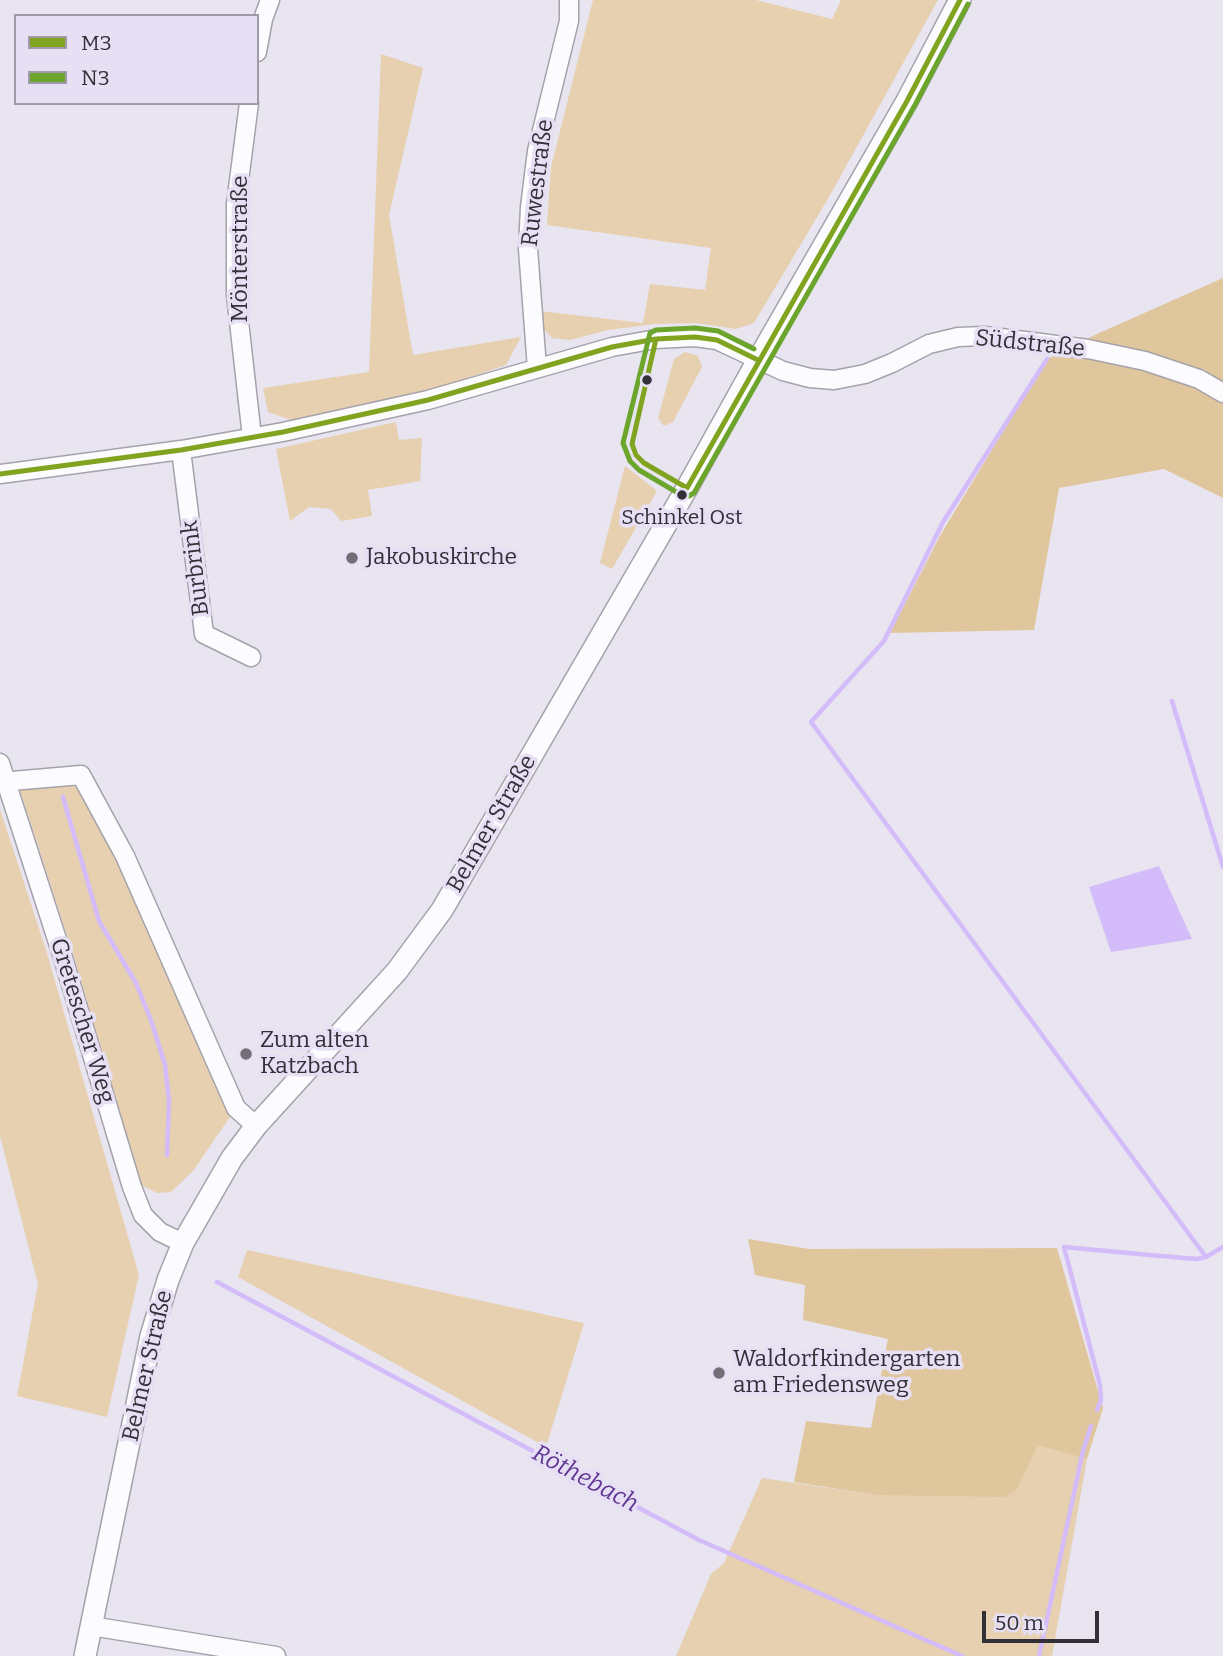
<!DOCTYPE html>
<meta charset="utf-8">
<style>
body{margin:0}
#map{position:relative;width:1223px;height:1656px;overflow:hidden;background:#e8e4f0;font-family:Bitter,serif}
canvas{display:block}
.legend{position:absolute;left:14px;top:14px;width:245px;height:91px;box-sizing:border-box;background:#e7e0f4;border:2px solid #9f99a8;margin:0;padding:9px 12px;list-style:none;font-size:21px;color:#322f37}
.legend li{display:flex;align-items:center;gap:14px;height:35px}
.legend b{width:35px;border:2px solid #9f99a8}
.scale{position:absolute;left:982px;top:1611px;width:117px;height:32px;box-sizing:border-box;border:4px solid #322f37;border-top:0;padding-left:9px;font-size:21px;line-height:24px;white-space:nowrap;color:#322f37;-webkit-text-stroke:5px #e7e0f4;paint-order:stroke}
</style>
<div id="map">
<canvas width="1223" height="1656"></canvas>
<ul class="legend">
<li><b style="height:9px;background:#80a41f"></b>M3</li>
<li><b style="height:9px;background:#6ca52c"></b>N3</li>
</ul>
<div class="scale">50 m</div>
</div>
<script>
const context = document.querySelector('canvas').getContext('2d');
context.lineJoin = 'round';
function fill(path, color) { context.fillStyle = color; context.fill(path, 'evenodd'); }
const poly = rows => new Path2D(rows.map(r => 'M' + r).join(''));
function strokePath(path, color, width, dash) { context.strokeStyle = color; context.lineWidth = width; context.lineCap = dash ? 'butt' : 'round'; context.setLineDash(dash || []); context.stroke(path); }
function write(font, color, halo, rows, align = 'center') {
  context.font = font + ' Bitter,serif'; context.lineWidth = 7; context.setLineDash([]); context.textBaseline = 'middle'; context.strokeStyle = halo; context.fillStyle = color; for (const [text, x, y, turn = 0] of rows) {
    context.save(); context.translate(x, y); context.rotate((+turn || 0) * Math.PI / 180); context.textAlign = isNaN(turn) ? turn : align; if (halo) context.strokeText(text, 0, 0); context.fillText(text, 0, 0); context.restore();
  }
}
const green = poly([
 [593,0,756,0,832,19,841,0,938,0,829,197,754,323,736,329,696,323,655,324,608,330,570,340,552,338,541,326,540,311,643,323,650,284,705,290,711,248,547,225,551,167],
 [381,54,423,68,389,215,413,355,521,337,506,365,414,396,291,420,268,412,263,388,369,372],
 [685,352,698,356,702,367,673,422,664,426,658,418,674,359],
 [396,422,399,440,422,438,420,481,368,490,372,516,341,521,331,509,309,507,290,521,276,449],
 [625,466,657,491,612,569,600,563],
 [77,782,119,861,232,1114,193,1171,171,1192,157,1193,141,1185,73,954,19,787],
 [0,809,47,953,139,1275,107,1417,17,1396,38,1284,0,1136],
 [247,1250,584,1323,546,1447,238,1277],
 [1038,1444,1087,1459,1052,1656,676,1656,711,1574,724,1563,762,1478,876,1495,1017,1489]
]);
const forest = poly([
 [1223,278,1223,498,1164,469,1059,488,1034,630,890,633,941,534,1047,359,1097,334],
 [748,1239,809,1249,1057,1248,1103,1408,1087,1459,1038,1445,1017,1489,1006,1497,876,1495,794,1482,806,1421,871,1428,888,1339,803,1320,805,1285,755,1275]
]);
const water = poly([
 [1159,866,1192,939,1111,952,1089,887]
]);
const stream = poly([
 [1047,359,943,522,884,641,811,722,1206,1257,1197,1259,1150,1255,1064,1247,1100,1385,1101,1400,1097,1410],
 [1172,701,1223,867],
 [63,797,99,921,136,983,152,1023,165,1065,169,1101,167,1155],
 [1206,1257,1223,1247],
 [217,1282,699,1540,962,1656],
 [1039,1656,1083,1451,1091,1426]
]);
const minor = poly([
 [257,52,263,19,270,0],
 [249,103,236,204,236,295,252,437],
 [537,368,528,249,530,207,537,151,569,21,569,0],
 [181,450,204,634,251,657],
 [0,474,181,450,283,432,428,400,612,347,656,339,695,337,717,340,783,371,810,378,834,380,865,374,892,363,929,344,958,337,985,336,1088,349,1145,361,1199,379,1223,393],
 [0,763,63,958,132,1187,143,1215,160,1232,183,1243],
 [0,782,81,775,125,856,236,1108,256,1126],
 [91,1626,276,1656]
]);
const tertiary = poly([
 [85,1656,151,1336,168,1280,183,1243,232,1158,256,1126,397,971,442,910,687,488,758,360,907,101,960,0]
]);
const bus1 = poly([
 [656,339,632,444,636,455,644,463,687,488,907,101,960,0],
 [0,474,181,450,283,432,428,400,612,347,656,339,695,337,717,340,758,360]
]);
const bus2 = poly([
 [754,349,718,331,695,328,656,330,650,333,623,443,630,461,639,470,683,496,689,496,694,493,915,105,968,4]
]);
const markers = [
 [647,380,6,"#322f37"],
 [682,495,6,"#322f37"],
 [352,558,7,"#726e78"],
 [246,1054,7,"#726e78"],
 [719,1373,7,"#726e78"]
];
const busNames = [
 ["Schinkel Ost",682,518]
];
const streetNames = [
 ["Ruwestraße",538,183,-83],
 ["Mönterstraße",241,249,-90],
 ["Südstraße",1030,344,6],
 ["Burbrink",196,568,-97],
 ["Belmer Straße",492,824,-60],
 ["Gretescher Weg",82,1021,73],
 ["Belmer Straße",148,1366,-77]
];
const poiNames = [
 ["Jakobuskirche",366,558],
 ["Zum alten",260,1041],
 ["Katzbach",260,1067],
 ["Waldorfkindergarten",733,1360],
 ["am Friedensweg",733,1386]
];
const waterNames = [
 ["Röthebach",585,1479,28]
];
fill(green, '#e6d0af');
fill(forest, '#e0c69c');
fill(water, '#d3bcf9');
strokePath(stream, '#d3bcf9', 4.5);
strokePath(minor, '#a5a2ab', 21);
strokePath(tertiary, '#a5a2ab', 24);
strokePath(minor, '#fcfbfd', 18);
strokePath(tertiary, '#fcfbfd', 21);
strokePath(bus1, '#80a41f', 5);
strokePath(bus2, '#6ca52c', 5);
for (const [x, y, r, color] of markers) { const dot = new Path2D(); dot.arc(x, y, r, 0, 2 * Math.PI); context.fillStyle = color; context.fill(dot); strokePath(dot, '#e7e0f4', 2.5); }
write('21px', '#322f37', '#e7e0f4', busNames);
write('23px', '#322f37', '#e7e0f4', streetNames);
write('23px', '#322f37', '#e7e0f4', poiNames, 'left');
write('italic 24px', '#613794', '#e7e0f4', waterNames);
</script>
